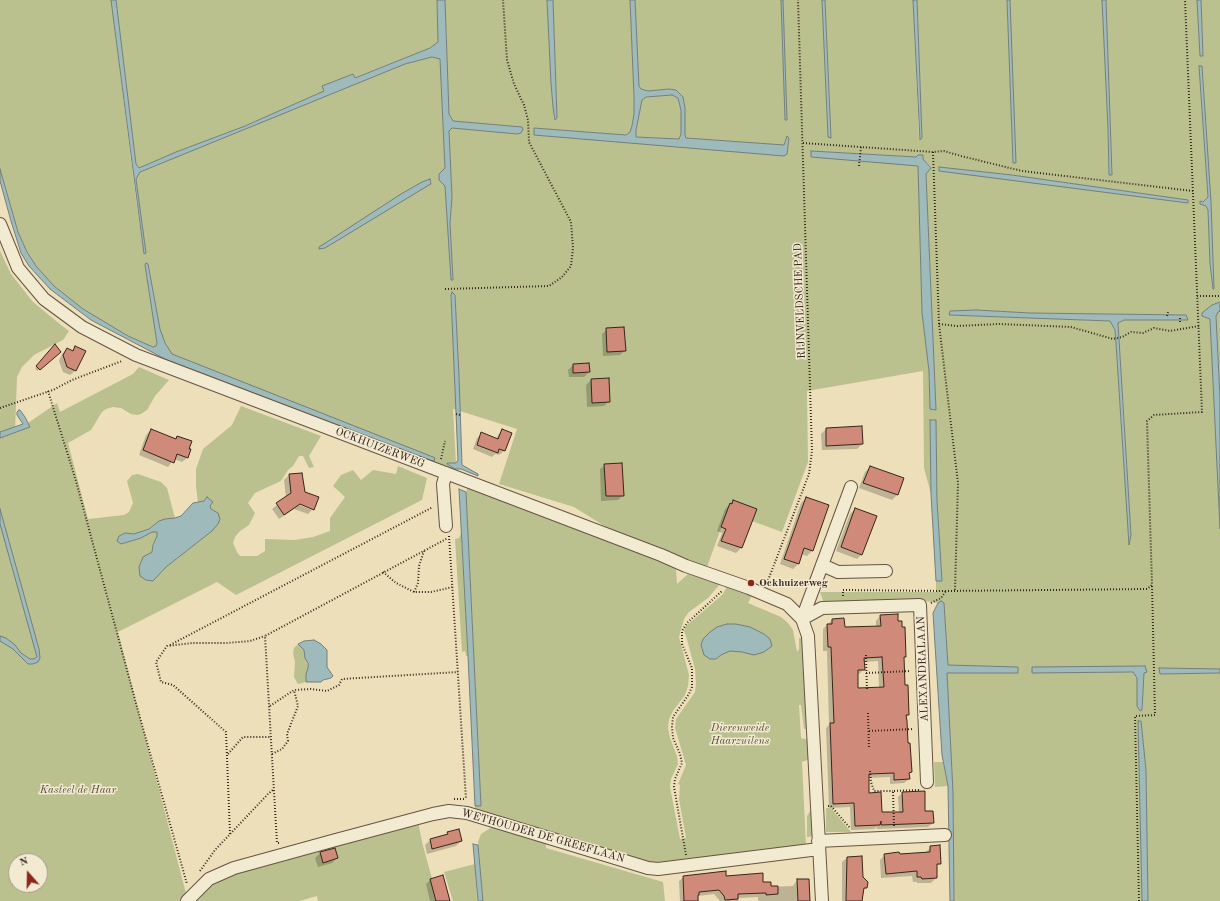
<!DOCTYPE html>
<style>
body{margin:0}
#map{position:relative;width:1220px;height:901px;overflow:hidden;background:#eddfba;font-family:"Old Standard TT",serif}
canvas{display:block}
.north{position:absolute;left:8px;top:853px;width:40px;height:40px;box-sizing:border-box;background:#f3ead2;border:1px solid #a89b88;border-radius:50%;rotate:340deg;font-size:11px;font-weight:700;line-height:16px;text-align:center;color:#38251a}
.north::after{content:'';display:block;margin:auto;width:14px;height:18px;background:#8f2418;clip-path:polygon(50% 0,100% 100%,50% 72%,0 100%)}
</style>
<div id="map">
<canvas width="1220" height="901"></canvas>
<div class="north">N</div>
</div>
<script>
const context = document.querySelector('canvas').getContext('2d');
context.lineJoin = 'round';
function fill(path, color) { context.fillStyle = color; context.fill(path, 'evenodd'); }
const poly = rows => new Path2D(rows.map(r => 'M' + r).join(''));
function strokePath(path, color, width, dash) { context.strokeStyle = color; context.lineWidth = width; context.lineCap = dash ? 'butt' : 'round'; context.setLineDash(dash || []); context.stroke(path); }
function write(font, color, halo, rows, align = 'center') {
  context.font = font + ' "Old Standard TT",serif'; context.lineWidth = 3; context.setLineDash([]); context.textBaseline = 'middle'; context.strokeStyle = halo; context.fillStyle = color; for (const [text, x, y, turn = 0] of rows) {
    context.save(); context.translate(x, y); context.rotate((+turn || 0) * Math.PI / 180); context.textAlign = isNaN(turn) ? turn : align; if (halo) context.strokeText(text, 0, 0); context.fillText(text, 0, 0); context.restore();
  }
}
const green = poly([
 [0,0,111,0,136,199,144,254,146,253,136,179,140,172,405,64,432,57,440,58,445,168,439,174,445,186,451,280,453,280,450,223,452,197,449,131,452,128,517,134,522,127,453,121,449,114,445,0,547,0,551,83,553,107,555,119,557,117,553,0,630,0,634,97,634,114,632,126,630,132,626,135,534,128,534,135,787,154,789,139,785,140,784,145,686,138,685,135,685,108,683,97,676,90,669,89,648,91,641,89,639,86,635,0,781,0,785,119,786,120,783,0,822,0,828,137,831,137,825,0,913,0,919,136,920,140,922,138,917,0,1007,0,1013,163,1015,163,1010,0,1102,0,1108,128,1109,175,1112,175,1106,0,1197,0,1200,55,1203,56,1201,0,1220,0,1220,302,1202,316,1210,319,1218,467,1220,529,1220,669,1159,669,1161,674,1220,673,1220,901,1148,901,1146,770,1141,721,1138,721,1142,901,954,901,953,792,947,673,1018,673,948,665,944,603,941,601,938,603,918,600,823,601,820,592,936,592,936,581,942,581,937,501,930,420,931,494,924,468,923,371,807,391,808,462,782,532,733,514,726,518,725,517,707,567,606,527,574,507,499,484,517,429,460,411,459,376,455,296,452,292,451,295,457,410,453,409,456,463,447,464,455,469,456,471,433,461,434,461,171,354,165,343,160,329,148,264,145,265,157,343,156,346,153,347,128,336,83,309,54,286,36,266,27,252,18,232,0,169],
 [1199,66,1202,66,1203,78,1214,289,1213,289,1210,264,1208,210,1203,202,1208,197],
 [811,151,917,157,918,155,923,156,923,159,931,167,926,174,936,410,930,409,929,371,922,313,918,166],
 [939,167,1012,175,1188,200],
 [976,310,1030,313,1186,315,1187,320,1124,320,1118,323,1131,535,1129,543,1116,343,1115,330,1110,321,949,315],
 [1133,672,1032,673,1147,672,1144,673,1142,710,1140,711,1137,706,1137,678],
 [116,0,437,0,438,42,430,48,354,78,353,74,323,86,324,91,245,126,176,152,139,168,136,164],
 [672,95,678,98,681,110,681,134,679,139,636,137,636,130,642,100,646,97],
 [0,251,11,274,33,302,61,325,69,331,63,340,34,355,22,367,17,377,15,432,57,403,60,412,133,374,139,367,169,380,155,396,147,410,141,414,137,415,131,414,121,408,113,407,106,409,102,412,91,430,68,443,88,519,124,515,129,512,133,503,127,481,132,475,138,474,161,482,167,488,175,518,165,519,159,521,149,529,134,534,125,533,121,544,141,538,152,532,157,532,157,536,153,545,152,552,153,580,166,567,212,531,214,510,211,509,210,506,213,502,204,501,198,503,196,486,196,469,203,449,232,425,241,406,321,436,309,456,314,467,309,468,303,456,299,456,293,466,288,470,281,481,255,493,248,503,255,513,249,525,240,531,235,537,233,543,237,552,240,556,257,556,265,551,265,539,294,540,313,537,330,531,330,518,345,497,333,486,341,475,353,470,361,480,373,470,396,474,398,466,427,478,422,500,236,595,217,582,118,632,188,901,0,901],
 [16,861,40,861,40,885,16,885],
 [1220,311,1220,398,1216,316,1218,312],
 [468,487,672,566,676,570,677,584,688,574,721,583,708,598,689,612,684,619,679,637,689,675,688,686,685,695,673,711,669,719,668,728,670,738,677,756,678,764,671,779,670,787,680,839,686,838,679,799,680,785,678,784,686,765,675,728,676,719,695,692,696,683,695,669,686,636,684,631,686,626,723,594,728,584,752,595,748,603,781,617,788,623,793,630,797,652,799,649,799,638,806,637,808,729,804,729,801,705,799,705,801,738,809,740,810,759,802,762,806,846,660,865,475,810,475,806,481,806,466,492],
 [461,533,466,618,468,656,466,656,465,651,462,652,455,539,459,538],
 [298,644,304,650,308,668,306,674,306,682,298,684,294,677,295,662,293,653,294,648],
 [934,762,943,762,948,786,935,787],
 [814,805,814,836,807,837,807,816],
 [826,808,831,808,851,832,826,832],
 [418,821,422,842,434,886,432,887,436,901,318,901,317,896,299,901,191,901,216,879],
 [495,825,546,841,546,848,663,882,665,901,483,901,478,842,481,834],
 [475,864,477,901,453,901,444,872]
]);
const water = poly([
 [111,0,116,0,136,164,139,168,176,152,245,126,324,91,322,86,353,74,355,78,430,48,438,42,437,0,445,0,449,114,453,121,522,127,523,129,521,133,517,134,452,128,449,131,452,197,450,223,453,280,451,280,445,186,439,180,439,174,445,168,440,59,432,57,405,64,140,172,136,179,146,253,144,254,111,0],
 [547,0,553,0,557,118,555,120,553,107,551,83,547,0],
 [630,0,635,0,639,86,641,89,648,91,669,89,676,90,683,97,685,108,685,135,686,138,784,145,787,136,789,138,787,154,784,156,534,135,534,128,626,135,630,132,632,126,634,114,634,97,630,0],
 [672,95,678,98,681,110,681,134,679,139,636,137,636,130,642,100,646,97,672,95],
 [781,0,783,0,787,120,785,120,781,0],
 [822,0,825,0,831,138,828,137,822,0],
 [913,0,917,0,922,138,920,140,913,0],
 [1007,0,1010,0,1016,163,1013,163,1007,0],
 [1102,0,1106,0,1112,175,1109,175,1108,128,1102,0],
 [1197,0,1201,0,1203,56,1200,56,1197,0],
 [1199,66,1202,66,1211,202,1214,289,1213,289,1210,264,1208,210,1206,206,1200,204,1200,201,1203,202,1208,197,1199,66],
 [811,151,916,157,918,155,923,155,923,159,931,168,926,174,936,410,930,409,929,371,922,313,918,166,811,157,811,151],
 [939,167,1012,175,1188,200,1188,203,939,171,939,167],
 [0,169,18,232,27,252,36,266,54,286,83,309,128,336,153,347,156,346,157,343,145,265,146,263,148,264,160,329,165,343,172,354,433,457,435,458,434,461,428,460,167,360,91,320,50,289,29,266,21,253,11,221,0,181,0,169],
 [430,179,431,184,429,185,325,248,319,249,319,247,327,242,401,194,422,182,430,179],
 [452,292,455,295,459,376,462,465,478,474,478,476,461,469,455,469,447,464,447,463,456,463,458,460,451,295,452,292],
 [1220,302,1220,311,1218,312,1216,316,1220,398,1220,529,1210,319,1202,316,1202,313,1212,305,1220,302],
 [976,310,1030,313,1186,315,1188,320,1124,320,1118,323,1131,535,1129,545,1116,343,1115,330,1110,321,949,315,950,311,976,310],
 [19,410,20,410,25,417,30,427,0,438,0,432,23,424,17,415,17,412,19,410],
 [930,420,936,420,937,501,942,581,936,581,931,494,930,420],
 [459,489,466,492,481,806,475,806,468,656,459,489],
 [207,497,213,502,210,506,211,509,218,513,220,519,218,524,212,531,166,567,153,581,146,580,140,576,139,567,143,557,152,552,153,545,157,536,157,532,152,532,141,538,121,544,117,541,119,536,125,533,134,534,149,529,159,521,165,519,175,518,181,516,193,503,204,501,207,497],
 [0,509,39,649,40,658,38,662,33,664,28,664,13,649,0,641,0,636,6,638,15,645,21,653,30,659,34,659,37,657,0,524,0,509],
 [941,601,944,603,948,665,1018,667,1018,673,947,673,953,792,954,901,950,901,948,786,942,755,933,613,938,603,941,601],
 [727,624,736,624,750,627,764,634,770,639,772,646,764,652,754,655,742,652,730,651,721,655,716,659,710,659,704,655,701,645,703,639,710,632,717,627,727,624],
 [314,640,321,644,327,650,327,667,333,676,331,678,323,680,321,682,306,682,306,674,308,668,308,663,305,658,304,650,298,644,304,641,314,640],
 [1145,666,1147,672,1144,673,1142,710,1140,711,1137,706,1137,678,1133,672,1032,673,1032,667,1145,666],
 [1159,668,1220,669,1220,673,1160,674,1159,668],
 [1138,721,1141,721,1146,770,1148,901,1142,901,1138,721],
 [473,844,478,845,483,901,478,901,473,844]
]);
const shadow = poly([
 [607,329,625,350,620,355,603,356,602,334],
 [55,346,58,354,37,371,35,368],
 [76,347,75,371,70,375,63,372,59,361,62,354,67,349,71,351],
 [589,364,589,372,584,377,569,377,568,370,573,365],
 [608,379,609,401,604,406,587,407,586,385,591,380],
 [861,427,862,444,857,449,822,450,821,434,826,429],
 [151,430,174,439,177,437,190,450,187,458,182,462,174,459,168,467,139,455,146,435],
 [502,430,511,433,504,451,499,455,495,454,492,457,473,449,477,438,482,434,496,439,498,435],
 [605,465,623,495,618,500,601,501,600,469],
 [870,467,903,479,897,495,892,500,859,488,865,472],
 [302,474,304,493,313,509,308,514,294,509,279,519,272,509,286,498,284,480,289,475],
 [295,502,312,508,312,510,295,503],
 [806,498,828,506,812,551,807,556,801,554,798,564,793,569,780,564,801,503],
 [733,501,755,509,741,548,736,553,717,546,722,533,717,531,725,509],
 [855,509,862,554,857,559,836,551,850,514],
 [880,616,897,622,905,656,903,659,904,686,908,714,905,717,906,721,911,772,908,774,909,779,904,783,890,784,890,777,868,778,868,794,881,813,899,813,898,797,903,793,924,812,933,823,928,827,877,829,877,827,874,829,851,830,850,807,829,808,826,728,829,725,827,651,823,651,823,629,832,620,844,628,876,627,876,621],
 [878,661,879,688,857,689,857,674,859,674,864,669,864,662],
 [458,830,461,841,456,846,427,854,425,845,430,840],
 [931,847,940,863,936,867,936,878,931,883,917,883,917,882,913,882,912,876,881,878,880,860,885,855,926,852],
 [334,849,337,858,332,863,318,867,315,858,320,853],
 [847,858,862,878,866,887,861,892,861,901,842,901,842,862],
 [684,877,725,877,762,883,770,887,793,886,797,880,809,901,758,901,758,897,739,898,739,901,720,901,714,894,698,896,699,901,680,901,679,881],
 [431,879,449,901,430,901,426,884]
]);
const building = poly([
 [624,327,626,351,607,352,606,328,624,327],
 [55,344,61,352,40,370,36,366,55,344],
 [75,346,86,351,76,371,67,367,63,355,67,348,73,351,75,346],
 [589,363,590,372,573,373,573,364,589,363],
 [609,378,610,402,592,403,591,379,609,378],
 [862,426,863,444,826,446,826,428,862,426],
 [151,429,176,439,177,436,192,441,189,449,191,449,188,458,177,454,174,463,143,450,151,429],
 [502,429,512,433,505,451,499,449,498,453,477,445,481,432,498,439,502,429],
 [622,463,624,496,606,496,604,464,622,463],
 [870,466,904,478,898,495,863,483,870,466],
 [302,473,305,492,319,497,314,510,300,504,284,515,276,503,291,493,289,474,302,473],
 [806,497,829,505,813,551,804,548,799,564,784,559,806,497],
 [733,500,757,509,742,548,721,541,726,529,721,527,730,503,732,504,733,500],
 [855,508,877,516,862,555,841,547,855,508],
 [898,614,898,621,902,621,902,627,905,627,906,657,904,657,905,685,908,685,909,715,906,715,907,721,908,743,910,743,912,772,909,773,910,779,894,780,894,773,869,774,869,793,881,792,882,812,903,812,902,792,925,791,925,811,933,811,934,823,881,825,881,821,880,825,855,826,854,803,833,804,830,723,834,723,831,647,828,647,827,624,832,624,832,619,844,618,845,627,881,626,880,615,898,614],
 [882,657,884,687,858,688,858,670,865,670,864,658,882,657],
 [459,829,462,841,432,849,430,839,448,834,447,832,459,829],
 [940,845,941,864,937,864,937,878,922,879,921,877,917,877,917,871,886,874,884,854,899,852,900,854,930,852,930,846,940,845],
 [335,848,338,858,323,863,320,852,335,848],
 [862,856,863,877,868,882,867,888,864,888,862,901,846,901,847,857,862,856],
 [726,871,726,876,763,873,763,882,771,882,771,886,778,886,778,894,766,895,766,893,738,894,738,899,725,900,724,896,719,890,699,892,699,895,698,895,698,901,684,901,683,876,726,871],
 [443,875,450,901,436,901,430,879,443,875],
 [797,879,809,879,810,901,798,901,797,879]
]);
const path = poly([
 [803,143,933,152,944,151,961,156,1022,171,1193,191],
 [933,152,939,324,958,483,955,590],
 [859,166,861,147],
 [445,289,549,286,562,277,571,266,573,248,571,222,529,142,528,120,524,105,514,84,507,60,503,0],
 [1197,296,1220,296],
 [1167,316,1168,312],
 [1180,322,1180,318],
 [939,324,957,326,999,324,1071,327,1113,339,1122,337,1131,332,1143,333,1154,328,1170,331,1199,326],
 [48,391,76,481,137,707,187,884],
 [0,408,53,390,72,380,122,361],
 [456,414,460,415],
 [441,459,445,441],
 [449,536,466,799],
 [383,572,396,583,414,592,431,592,453,587],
 [767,583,809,474,812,451,798,0],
 [414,592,418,583,419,566,424,551],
 [843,596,843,590,946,591,1147,589,1152,585,1147,421,1154,415,1202,412,1185,0],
 [931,603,941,598,946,591],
 [170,645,433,507],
 [866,655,867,691],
 [866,673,911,671],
 [270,706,294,690,311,689,327,691,339,685,342,679,458,672],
 [868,713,869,749],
 [869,731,914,729],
 [228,754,243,737,271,737],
 [272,754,282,749,288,741,287,734,298,706,294,690],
 [870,771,871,782,874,791,893,791],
 [454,799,466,799],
 [828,806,831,806,850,828],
 [894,826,893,791,919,790],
 [230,834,226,732,173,685,161,682,156,662,167,646,192,643,226,643,250,641,265,636],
 [279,843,277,843,265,636,448,538],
 [686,855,674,787,675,779,682,763,680,754,673,738,672,727,673,717,689,694,692,687,692,668,682,644,682,631,687,623,722,591],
 [200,871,215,850,268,794,274,789],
 [1139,901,1135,716,1155,715,1152,585]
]);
const minor = poly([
 [0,224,18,268,44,299,82,327,136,355,661,555,686,566,749,588,787,604,802,619,808,636,822,901],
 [446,526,443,484,446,473],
 [822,565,838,572,886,571],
 [802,619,822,608,920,605,927,782],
 [802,619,851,487],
 [818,841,945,835],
 [187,901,209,879,234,868,332,841,433,814,449,811,467,813,648,868,658,869,819,849]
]);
const markers = [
 [751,583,4,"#8f2418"]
];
const streetNames = [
 ["RIJNVELDSCHE PAD",800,301,-92],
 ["OCKHUIZERWEG",380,448,21],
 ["ALEXANDRALAAN",923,669,-92],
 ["WETHOUDER DE GREEFLAAN",543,836,16]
];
const poiNames = [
 ["Ockhuizerweg",759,583]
];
const parkNames = [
 ["Dierenweide",740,728],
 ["Haarzuilens",740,741],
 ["Kasteel de Haar",78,790]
];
fill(green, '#bac18f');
fill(water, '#9ebabb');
strokePath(water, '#757e7b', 1);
fill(shadow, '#0003');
fill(building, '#cf8a7a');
strokePath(building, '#38251a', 1);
strokePath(minor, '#655442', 14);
strokePath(path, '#38251a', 2, [1, 2]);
strokePath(minor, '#f3ead2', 12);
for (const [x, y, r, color] of markers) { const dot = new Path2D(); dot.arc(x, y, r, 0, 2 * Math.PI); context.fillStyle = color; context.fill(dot); strokePath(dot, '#f3ead2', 1.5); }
write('11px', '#38251a', '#f3ead2', streetNames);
write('bold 11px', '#38251a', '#f3ead2', poiNames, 'left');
write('italic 11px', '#584c37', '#f3ead2', parkNames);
</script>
